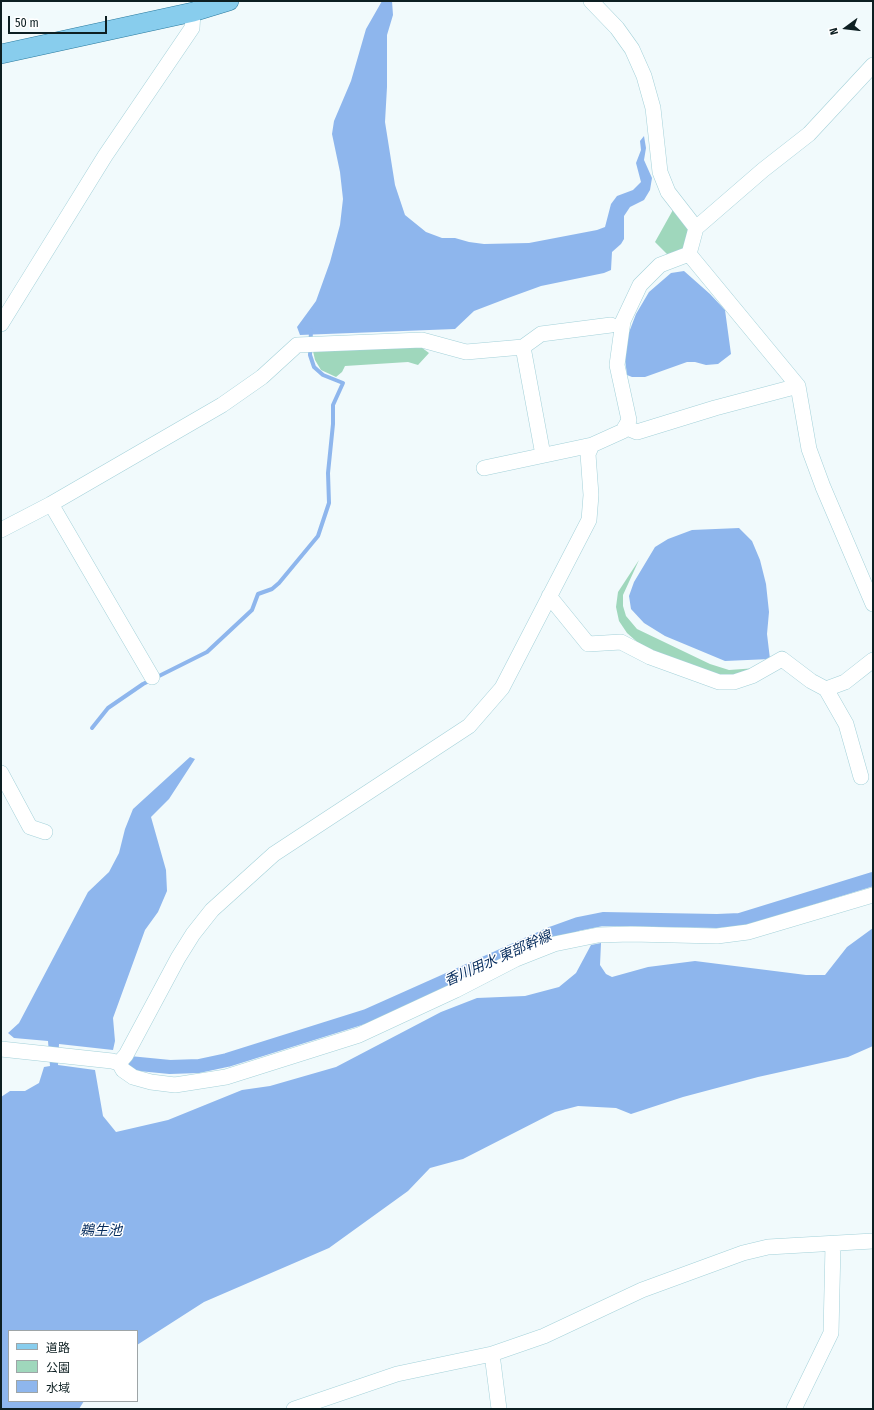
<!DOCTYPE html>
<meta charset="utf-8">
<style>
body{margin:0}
#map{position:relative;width:874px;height:1410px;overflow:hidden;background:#f1fafc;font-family:"Fira Sans Condensed","Noto Sans JP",sans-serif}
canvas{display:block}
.frame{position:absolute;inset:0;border:2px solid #0d1f22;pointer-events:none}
.legend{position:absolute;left:8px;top:1330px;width:130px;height:72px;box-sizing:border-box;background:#fff;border:1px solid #9ea5a7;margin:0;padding:5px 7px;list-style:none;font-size:12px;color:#0d1f22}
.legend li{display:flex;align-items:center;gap:8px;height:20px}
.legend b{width:20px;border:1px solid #9ea5a7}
.north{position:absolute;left:826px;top:8px;width:40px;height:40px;-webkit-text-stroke:3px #fff;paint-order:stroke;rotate:255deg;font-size:11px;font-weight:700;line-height:16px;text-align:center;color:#0d1f22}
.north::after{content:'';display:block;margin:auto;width:14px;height:18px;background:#0d1f22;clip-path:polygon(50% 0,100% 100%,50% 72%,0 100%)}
.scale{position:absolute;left:8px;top:16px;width:99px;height:18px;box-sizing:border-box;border:2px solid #0d1f22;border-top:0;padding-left:5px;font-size:12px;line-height:14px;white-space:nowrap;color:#0d1f22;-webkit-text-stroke:3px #fff;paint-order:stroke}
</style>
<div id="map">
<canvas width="874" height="1410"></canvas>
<div class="frame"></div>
<ul class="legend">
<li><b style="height:5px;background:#88cded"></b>道路</li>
<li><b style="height:11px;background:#9fd7bc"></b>公園</li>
<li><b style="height:11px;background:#8eb6ed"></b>水域</li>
</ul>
<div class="north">N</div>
<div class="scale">50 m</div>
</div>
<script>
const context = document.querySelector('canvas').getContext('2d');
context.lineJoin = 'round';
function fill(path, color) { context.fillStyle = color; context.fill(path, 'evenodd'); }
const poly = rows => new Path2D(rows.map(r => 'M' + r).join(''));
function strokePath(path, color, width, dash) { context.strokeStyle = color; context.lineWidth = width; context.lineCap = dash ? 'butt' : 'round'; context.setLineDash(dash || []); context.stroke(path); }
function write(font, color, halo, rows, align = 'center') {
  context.font = font + ' "Fira Sans Condensed","Noto Sans JP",sans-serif'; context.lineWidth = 3; context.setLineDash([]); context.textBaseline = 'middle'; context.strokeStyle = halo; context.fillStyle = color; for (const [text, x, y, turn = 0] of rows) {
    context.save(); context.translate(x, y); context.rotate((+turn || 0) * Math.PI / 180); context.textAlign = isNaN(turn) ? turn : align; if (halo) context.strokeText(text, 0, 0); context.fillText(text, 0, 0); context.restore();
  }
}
const green = poly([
 [674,208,691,230,684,249,670,257,655,242],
 [421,347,429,353,418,365,408,362,345,366,342,372,336,377,321,370,315,360,313,351],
 [639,560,623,595,623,606,626,616,637,629,710,664,729,670,757,668,742,674,722,676,644,648,627,633,619,621,616,607,618,592]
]);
const water = poly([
 [382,1,392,1,393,15,387,35,387,87,385,122,395,185,405,215,426,232,442,238,455,238,469,242,484,244,529,243,597,230,605,227,611,204,617,196,633,190,641,182,636,163,641,150,640,141,644,136,646,148,644,160,652,178,650,190,644,200,630,207,624,216,624,239,621,244,612,252,611,270,604,273,541,286,508,298,474,311,455,329,300,335,297,327,316,301,330,262,340,225,343,199,340,172,332,134,334,121,351,81,366,29],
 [684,271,710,294,725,310,731,354,718,364,706,365,695,362,687,362,645,377,632,377,627,375,625,359,628,335,636,314,649,292,671,273],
 [739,528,752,541,760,560,766,584,769,612,767,634,770,659,725,661,665,636,644,623,631,609,629,596,634,582,655,547,668,539,692,530],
 [190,757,195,759,169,799,151,817,166,870,167,891,158,912,145,930,113,1018,115,1041,113,1050,59,1044,58,1065,95,1070,103,1116,116,1132,168,1120,242,1090,270,1086,336,1067,441,1012,477,998,525,996,559,987,576,973,591,945,601,943,600,965,606,974,612,977,648,967,695,961,806,975,825,975,847,947,873,928,873,1046,848,1057,758,1077,683,1097,631,1114,616,1108,578,1106,555,1112,463,1159,430,1168,408,1191,329,1248,204,1302,137,1345,137,1331,9,1331,9,1401,84,1401,79,1409,1,1409,1,1097,10,1091,25,1091,39,1083,44,1067,50,1066,48,1041,14,1038,8,1033,19,1023,88,892,109,872,119,853,125,829,133,809]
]);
const stream = poly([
 [92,728,108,708,143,684,207,652,252,610,258,594,272,589,279,583,318,536,329,503,328,473,333,424,333,405,343,383,323,375,314,367,310,355,311,330]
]);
const canal = poly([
 [129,1063,170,1067,199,1066,227,1060,367,1016,553,933,578,924,603,919,717,921,740,920,873,879]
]);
const minor = poly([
 [591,1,617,28,632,49,644,76,653,108,660,172,668,192,696,228],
 [689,254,798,386,809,449,823,487,873,604],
 [1,324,105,156,192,28,193,12],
 [625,427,637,432,715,408,798,386],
 [543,455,523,347,541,334,611,325],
 [484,468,592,445],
 [51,504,152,677],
 [1,530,51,504,222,405,262,377,297,345,422,340,466,352,523,347],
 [549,596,588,644,621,642,650,657,719,682,734,682,752,676,782,659,811,681,826,689,845,682,873,660],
 [826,689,846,724,861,777],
 [1,773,30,827,45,832],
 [1,1049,112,1061,119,1063,123,1070,133,1077,151,1082,175,1085,226,1077,359,1035,456,990,516,959,554,944,598,935,631,934,717,936,748,932,873,895],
 [119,1063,126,1055,178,958,193,934,212,910,274,854,469,726,502,688,589,520,591,495,588,454,592,445,623,431,629,420,617,365,623,321,640,285,660,265,689,254,696,228,763,170,809,134,873,65],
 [492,1354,499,1409],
 [294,1409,397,1374,492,1354,544,1336,642,1290,743,1253,768,1247,873,1241],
 [794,1409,831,1333,833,1245]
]);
const major = poly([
 [1,54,193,12,229,1]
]);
const waterNames = [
 ["香川用水 東部幹線",498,959,-24],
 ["鵜生池",101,1231]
];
fill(green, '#9fd7bc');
fill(water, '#8eb6ed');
strokePath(stream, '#8eb6ed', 4);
strokePath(canal, '#8eb6ed', 14);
strokePath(minor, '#a4d1d9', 16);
strokePath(major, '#2a7a9e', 20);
strokePath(minor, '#fff', 15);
strokePath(major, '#88cded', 19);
write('italic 14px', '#062c5d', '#fff', waterNames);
</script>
